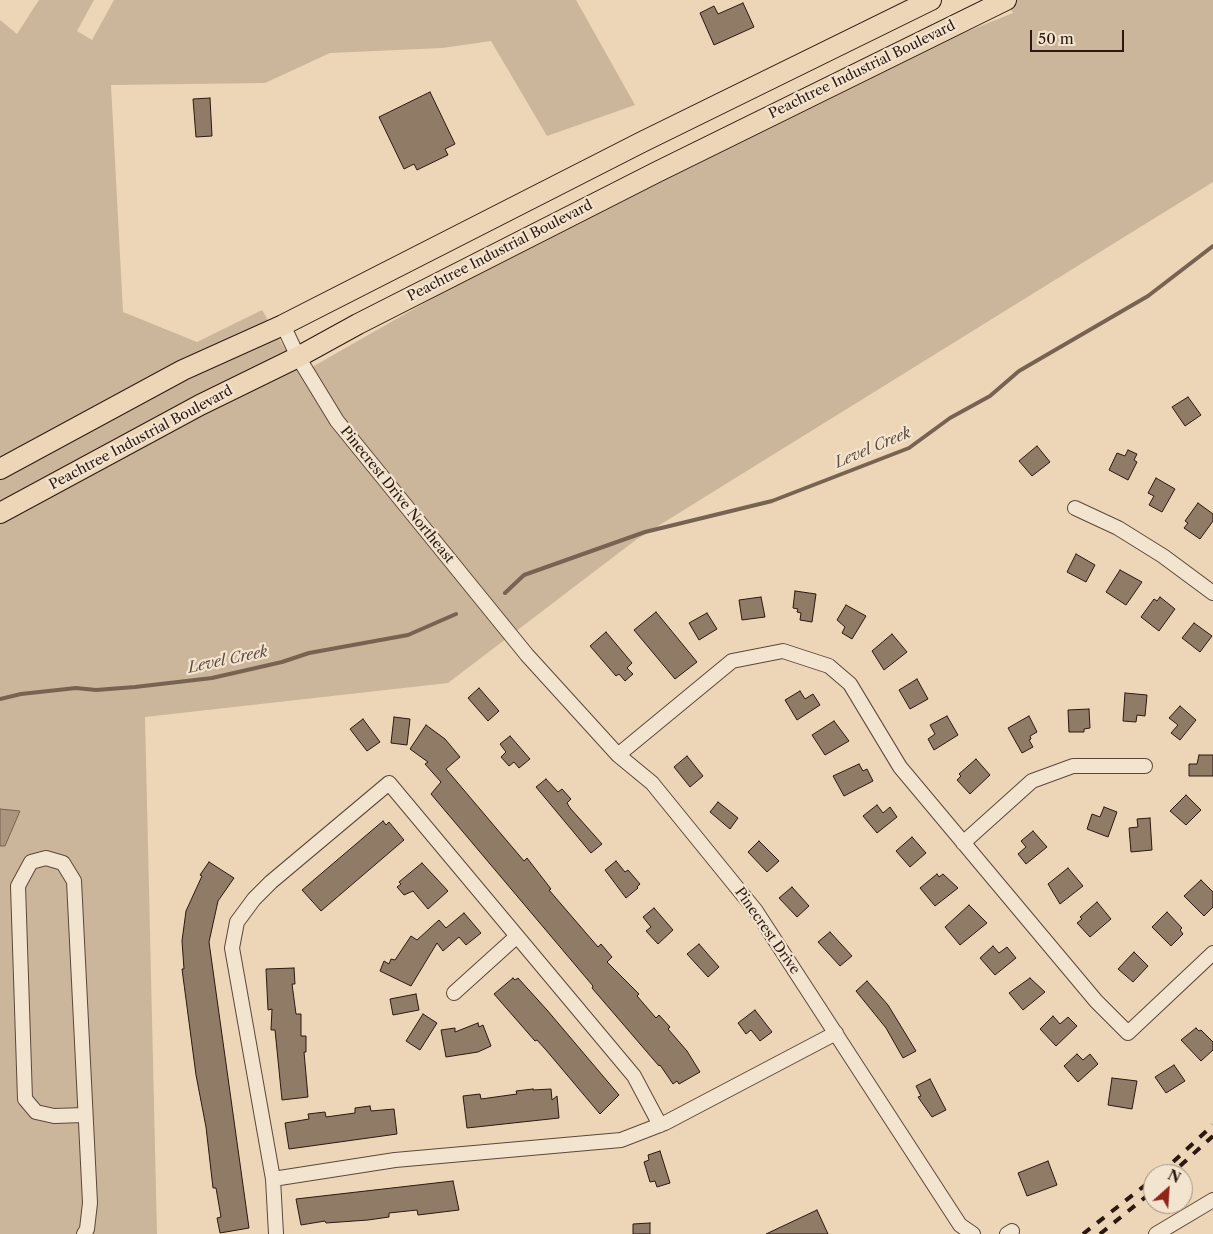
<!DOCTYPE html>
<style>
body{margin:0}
#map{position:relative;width:1213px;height:1234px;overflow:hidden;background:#ecd6b7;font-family:"Libre Caslon Text",serif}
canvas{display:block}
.north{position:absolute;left:1143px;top:1164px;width:50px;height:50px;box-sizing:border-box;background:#f3e4d0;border:1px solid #a39283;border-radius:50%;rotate:26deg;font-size:14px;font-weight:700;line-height:20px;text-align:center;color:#2c1810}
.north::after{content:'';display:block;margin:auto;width:18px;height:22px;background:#8f2418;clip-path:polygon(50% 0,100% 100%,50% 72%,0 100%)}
.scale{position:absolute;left:1030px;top:30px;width:94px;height:22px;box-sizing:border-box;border:2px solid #2c1810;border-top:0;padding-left:6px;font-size:15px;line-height:18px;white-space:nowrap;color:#2c1810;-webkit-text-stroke:4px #f3e4d0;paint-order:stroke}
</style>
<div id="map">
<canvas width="1213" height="1234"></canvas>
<div class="north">N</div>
<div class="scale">50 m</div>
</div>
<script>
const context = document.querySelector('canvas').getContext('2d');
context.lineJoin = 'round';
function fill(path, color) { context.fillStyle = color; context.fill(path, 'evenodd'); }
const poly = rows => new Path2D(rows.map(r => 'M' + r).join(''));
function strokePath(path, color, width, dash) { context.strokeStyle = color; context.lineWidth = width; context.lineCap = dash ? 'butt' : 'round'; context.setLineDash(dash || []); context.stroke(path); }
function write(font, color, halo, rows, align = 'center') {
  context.font = font + ' "Libre Caslon Text",serif'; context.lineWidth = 4.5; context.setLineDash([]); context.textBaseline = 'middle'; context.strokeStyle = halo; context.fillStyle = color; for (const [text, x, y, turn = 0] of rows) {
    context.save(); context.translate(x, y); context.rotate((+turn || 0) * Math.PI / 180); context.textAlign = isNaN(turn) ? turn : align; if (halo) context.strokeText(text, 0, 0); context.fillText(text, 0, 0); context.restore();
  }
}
const green = poly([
 [39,0,94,0,77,31,92,40,114,0,576,0,635,105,547,136,491,41,442,48,330,53,265,83,111,85,123,312,197,342,262,310,300,374,489,266,799,99,1013,13,1005,0,1213,0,1213,182,637,539,448,683,145,717,157,1234,0,1234,0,20,17,34]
]);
const water = poly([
 [0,809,20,811,5,846,0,846,0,809]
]);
const stream = poly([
 [505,593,524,575,645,532,772,501,909,448,950,418,990,396,1019,371,1148,296,1213,246],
 [0,699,21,694,76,688,96,690,135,687,212,678,282,662,309,653,408,635,456,614]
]);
const building = poly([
 [743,3,754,27,714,45,700,13,714,6,718,14,743,3],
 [430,92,455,144,445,149,448,155,417,170,414,164,404,169,379,117,430,92],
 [210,98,212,136,196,137,193,99,210,98],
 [1188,397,1201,415,1185,426,1172,407,1188,397],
 [1037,446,1050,462,1032,476,1019,461,1037,446],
 [1128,450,1137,454,1134,460,1137,462,1128,480,1109,470,1117,453,1125,456,1128,450],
 [1156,478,1175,489,1162,512,1149,505,1154,496,1148,493,1156,478],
 [1198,503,1213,514,1213,521,1200,539,1184,528,1188,523,1185,521,1198,503],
 [1076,554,1095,565,1086,582,1067,572,1076,554],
 [1120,570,1142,582,1126,605,1106,592,1120,570],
 [795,591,816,594,812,622,800,620,801,613,797,612,798,609,793,608,795,591],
 [761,597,765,617,742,620,739,600,761,597],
 [1160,597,1175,609,1159,631,1141,617,1154,599,1157,601,1160,597],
 [846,605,866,616,852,639,842,633,845,627,837,620,846,605],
 [656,612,697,662,675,679,634,630,656,612],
 [707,613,717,629,699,640,689,623,707,613],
 [1194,623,1212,636,1200,652,1182,638,1194,623],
 [606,632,632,663,627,668,633,674,625,681,619,674,616,676,590,646,606,632],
 [892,634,907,652,884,670,872,651,892,634],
 [917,679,928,699,910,709,899,690,917,679],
 [479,688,499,711,488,721,468,698,479,688],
 [800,691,805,699,813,694,820,705,797,720,785,700,800,691],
 [1125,693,1147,695,1145,716,1137,715,1136,722,1123,721,1125,693],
 [1180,706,1196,720,1180,740,1171,733,1178,725,1169,718,1180,706],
 [1089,709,1090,728,1084,729,1084,732,1069,732,1068,710,1089,709],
 [947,716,958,735,934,750,928,739,935,734,930,725,947,716],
 [1029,716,1037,732,1030,736,1031,739,1029,740,1033,747,1022,753,1008,728,1029,716],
 [394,717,410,719,407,745,391,743,394,717],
 [363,719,380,742,367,751,350,729,363,719],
 [834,721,849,741,825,755,812,735,834,721],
 [426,725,445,739,460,757,446,769,524,861,527,858,551,889,549,890,598,947,601,944,612,957,607,962,639,994,637,996,656,1018,659,1015,670,1027,668,1029,687,1051,700,1072,679,1084,677,1081,673,1084,660,1065,659,1066,592,988,593,986,431,794,441,782,425,764,428,762,410,749,426,725],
 [510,736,530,759,519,768,514,762,509,766,501,757,506,752,500,744,510,736],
 [1199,755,1213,755,1213,776,1189,776,1189,764,1197,764,1199,755],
 [687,756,703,776,690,787,674,767,687,756],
 [976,759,990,775,970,794,957,780,961,776,959,774,976,759],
 [859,764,863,771,867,769,873,781,844,796,833,776,859,764],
 [546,779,558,792,562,789,571,799,567,803,570,808,602,844,591,853,536,787,546,779],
 [1186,795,1201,810,1186,825,1170,811,1186,795],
 [718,802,738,818,730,829,710,812,718,802],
 [877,805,883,813,890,807,897,817,877,833,863,816,877,805],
 [1104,807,1117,812,1108,837,1087,829,1092,814,1100,817,1104,807],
 [1150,818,1152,850,1131,852,1129,828,1138,827,1137,819,1150,818],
 [383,821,386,825,389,822,404,840,321,911,302,890,383,821],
 [1033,831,1047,847,1026,864,1018,854,1026,847,1021,841,1033,831],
 [912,837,926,853,910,867,896,851,912,837],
 [759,841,779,861,767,872,748,852,759,841],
 [616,861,625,872,628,870,640,884,637,887,638,888,626,898,605,870,616,861],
 [209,862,234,878,218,901,209,942,249,1228,220,1233,217,1218,221,1217,216,1188,213,1188,206,1127,196,1075,182,969,184,969,182,941,186,911,202,876,200,875,209,862],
 [422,863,448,891,428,909,413,891,404,895,397,887,401,884,399,882,422,863],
 [1068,868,1083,886,1060,904,1048,884,1068,868],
 [937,874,939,877,943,874,958,888,935,906,920,888,937,874],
 [1201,880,1213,892,1213,907,1204,916,1184,896,1201,880],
 [792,887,809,906,797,917,779,898,792,887],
 [1097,902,1111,919,1090,937,1077,923,1082,919,1080,917,1097,902],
 [969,905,987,923,960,945,945,927,969,905],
 [654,908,673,930,658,944,646,931,651,927,643,917,654,908],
 [1167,912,1182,928,1180,930,1183,934,1171,946,1152,927,1167,912],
 [464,913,481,933,466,945,459,937,443,951,437,943,411,986,380,971,384,961,389,964,391,959,395,960,411,936,417,940,439,920,446,928,464,913],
 [830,932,852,956,840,966,818,942,830,932],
 [699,944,719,967,708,977,687,954,699,944],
 [993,946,999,953,1007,947,1016,958,995,975,980,958,993,946],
 [1134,952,1148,966,1133,982,1118,969,1134,952],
 [294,968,295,984,292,984,296,1014,301,1014,301,1036,306,1036,306,1052,304,1052,308,1097,282,1100,275,1030,271,1030,272,1009,268,1010,266,969,294,968],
 [513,978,515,980,518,978,547,1010,619,1095,600,1114,546,1050,537,1040,535,1041,494,994,513,978],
 [1030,978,1045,992,1023,1010,1009,993,1030,978],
 [867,981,888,1005,916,1051,903,1058,886,1028,856,991,867,981],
 [416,994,419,1010,393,1015,390,999,416,994],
 [755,1010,772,1032,760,1041,751,1030,746,1034,738,1023,755,1010],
 [423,1014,437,1023,420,1050,406,1041,423,1014],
 [1053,1016,1060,1024,1068,1017,1077,1026,1056,1046,1040,1029,1053,1016],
 [478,1023,479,1027,483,1025,491,1046,478,1052,446,1057,441,1030,455,1028,455,1032,478,1023],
 [1196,1028,1199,1031,1201,1030,1213,1042,1213,1050,1201,1061,1181,1040,1196,1028],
 [1077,1054,1083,1060,1090,1054,1098,1064,1078,1082,1064,1066,1077,1054],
 [1174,1065,1185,1081,1166,1093,1155,1077,1174,1065],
 [1112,1078,1137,1081,1132,1109,1108,1105,1112,1078],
 [930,1079,946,1110,932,1117,918,1097,921,1096,916,1086,930,1079],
 [533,1089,533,1090,551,1089,552,1100,557,1096,559,1118,467,1128,463,1096,480,1094,481,1099,517,1094,516,1091,533,1089],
 [370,1106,371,1111,394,1109,397,1134,289,1149,285,1123,309,1119,308,1114,325,1112,326,1117,355,1113,355,1108,370,1106],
 [660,1151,670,1183,657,1187,655,1181,650,1182,644,1162,649,1160,648,1155,660,1151],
 [1048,1161,1057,1185,1027,1196,1018,1173,1048,1161],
 [453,1181,459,1210,418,1215,417,1210,389,1213,389,1217,368,1220,326,1223,325,1221,301,1225,296,1199,453,1181],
 [817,1210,828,1234,766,1234,817,1210],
 [650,1223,650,1234,633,1234,633,1224,650,1223]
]);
const minor = poly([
 [283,325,298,357,337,421,527,655,618,755,652,783,756,911,960,1225,973,1234],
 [1075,508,1118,528,1163,556,1213,593],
 [618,755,732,661,783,651,829,666,850,684,900,767,1096,1001,1128,1033,1213,953],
 [963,843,1032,781,1073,766,1145,766],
 [454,993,516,937],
 [273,1179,395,1160,621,1140,665,1123,836,1033],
 [84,1234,87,1229,90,1203,74,881,63,863,46,858,31,862,18,886,25,1099,36,1112,54,1116,85,1115],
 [276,1234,273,1179,232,948,237,922,254,899,271,882,389,783,634,1076,660,1125],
 [1007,1234,1012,1231],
 [1156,1234,1213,1200]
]);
const highway = poly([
 [0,469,183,370,283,325,642,142,931,0],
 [0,513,200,405,298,357,358,324,657,172,1006,0]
]);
const rail = poly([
 [1180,1166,1213,1136],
 [1160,1174,1213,1125],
 [1083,1234,1153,1179],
 [1100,1234,1153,1191]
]);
const streetNames = [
 ["Peachtree Industrial Boulevard",862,70,-26],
 ["Peachtree Industrial Boulevard",500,251,-27],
 ["Peachtree Industrial Boulevard",141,438,-28],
 ["Pinecrest Drive Northeast",397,495,51],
 ["Pinecrest Drive",767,931,55]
];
const waterNames = [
 ["Level Creek",873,448,-23],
 ["Level Creek",228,660,-12]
];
fill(green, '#cbb69b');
fill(water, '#ab957e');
strokePath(water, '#786352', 1);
strokePath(stream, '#786352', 4);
fill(building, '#907b67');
strokePath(building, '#2c1810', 1);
strokePath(minor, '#5c483a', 16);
strokePath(highway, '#2c1810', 22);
strokePath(minor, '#f3e4d0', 14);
strokePath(highway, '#ecd6b7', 20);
strokePath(rail, '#2c1810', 4, [9, 9]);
write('14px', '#2c1810', '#f3e4d0', streetNames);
write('italic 15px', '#5f4a3c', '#f3e4d0', waterNames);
</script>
